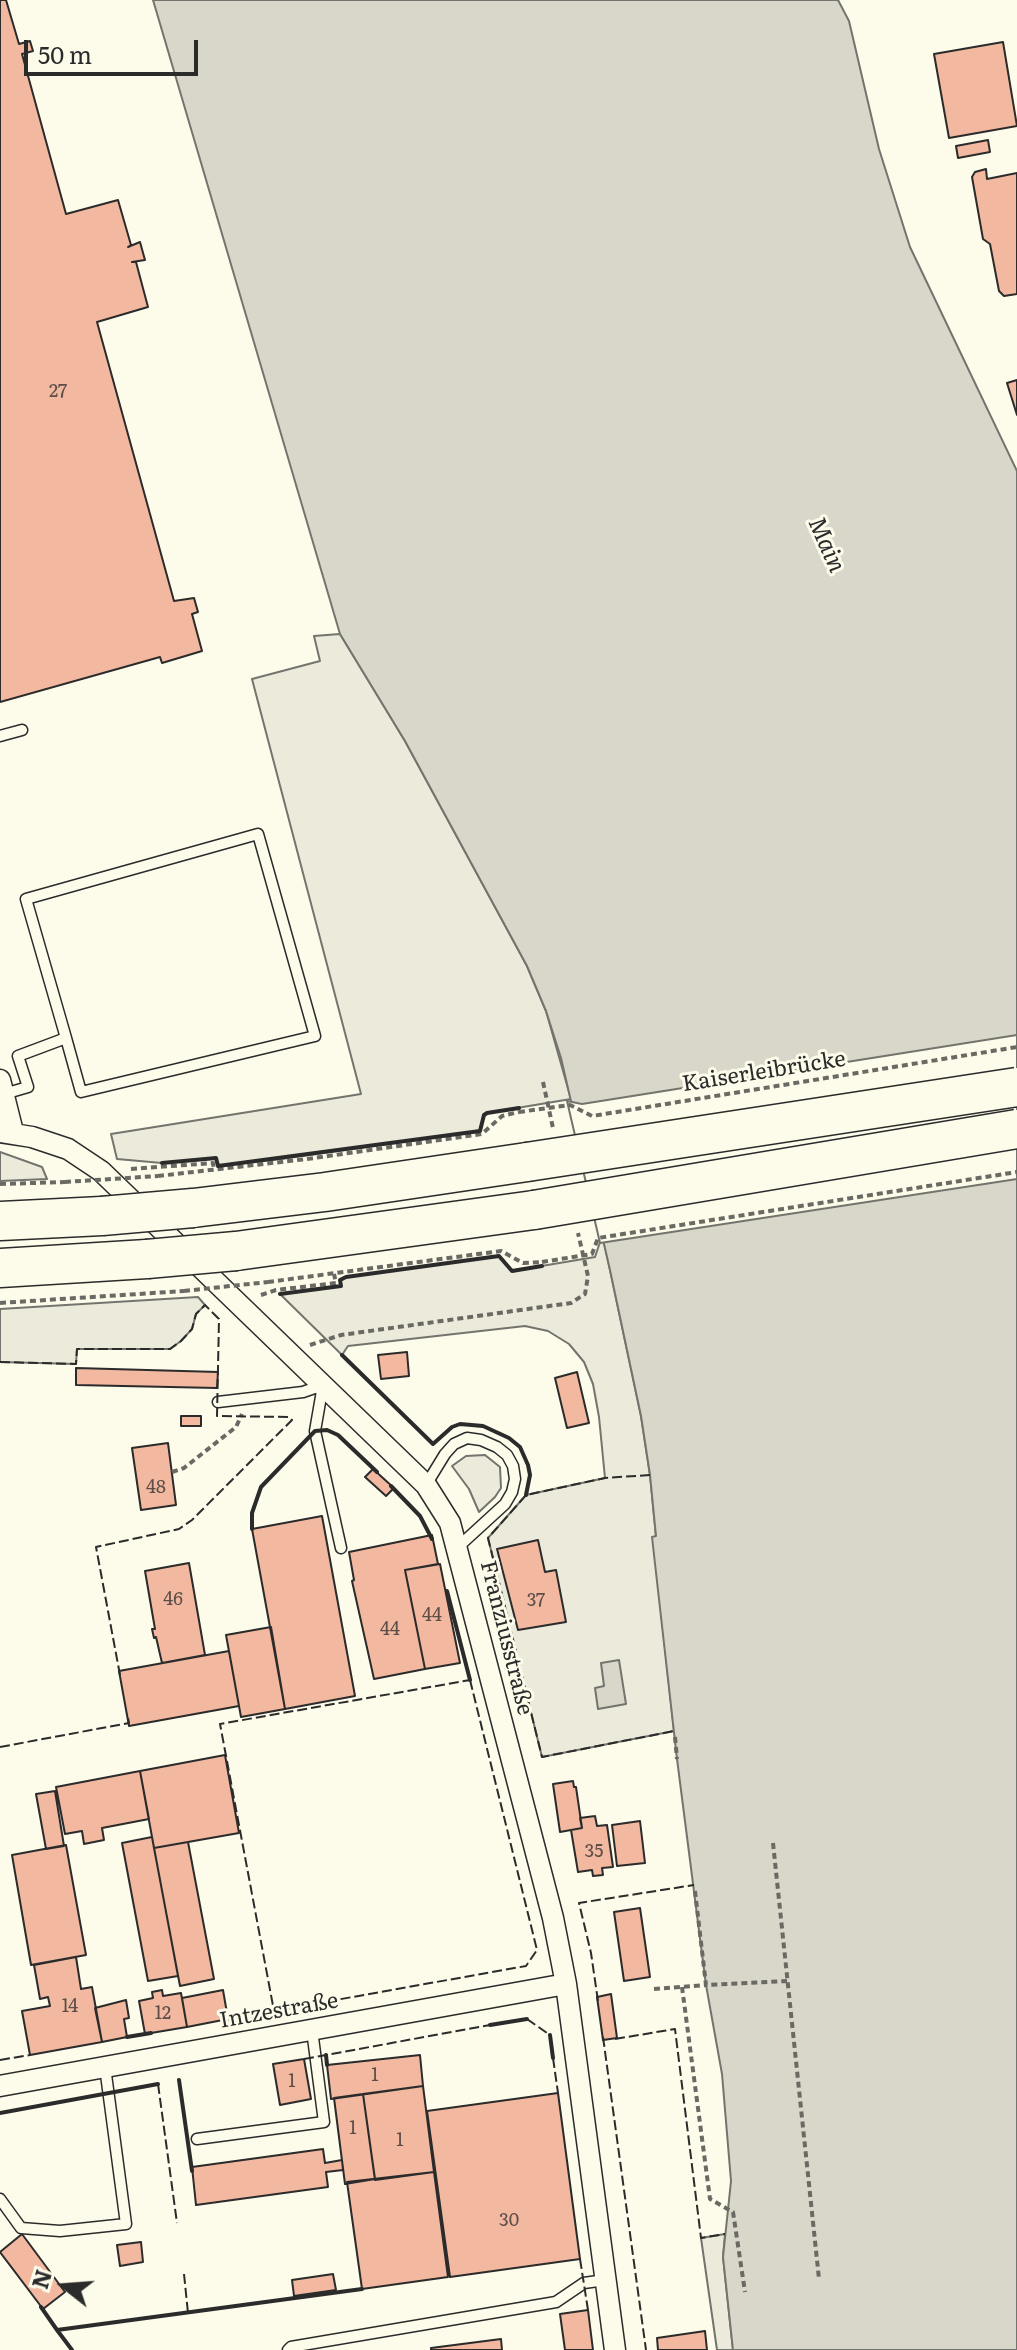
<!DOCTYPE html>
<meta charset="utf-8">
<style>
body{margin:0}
#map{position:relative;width:1017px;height:2350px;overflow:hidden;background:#fdfbea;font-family:Literata,serif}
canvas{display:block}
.north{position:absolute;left:24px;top:2246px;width:80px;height:80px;-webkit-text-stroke:6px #fdfbea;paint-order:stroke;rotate:287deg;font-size:22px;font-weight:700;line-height:32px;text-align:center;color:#2b2b2b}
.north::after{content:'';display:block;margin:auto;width:28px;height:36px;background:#2b2b2b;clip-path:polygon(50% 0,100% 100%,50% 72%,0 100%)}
.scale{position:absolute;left:24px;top:40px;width:174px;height:36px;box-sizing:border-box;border:4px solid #2b2b2b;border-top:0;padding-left:10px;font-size:24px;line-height:28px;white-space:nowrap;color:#2b2b2b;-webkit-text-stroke:6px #fdfbea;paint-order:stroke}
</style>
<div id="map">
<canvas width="1017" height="2350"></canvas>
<div class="north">N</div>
<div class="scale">50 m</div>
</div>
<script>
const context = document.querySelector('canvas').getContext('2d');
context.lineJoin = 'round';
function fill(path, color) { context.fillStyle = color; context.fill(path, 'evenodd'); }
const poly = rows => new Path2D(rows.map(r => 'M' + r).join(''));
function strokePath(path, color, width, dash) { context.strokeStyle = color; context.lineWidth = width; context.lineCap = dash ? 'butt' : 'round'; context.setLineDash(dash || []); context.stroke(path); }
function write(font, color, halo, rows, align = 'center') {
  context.font = font + ' Literata,serif'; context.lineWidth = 6; context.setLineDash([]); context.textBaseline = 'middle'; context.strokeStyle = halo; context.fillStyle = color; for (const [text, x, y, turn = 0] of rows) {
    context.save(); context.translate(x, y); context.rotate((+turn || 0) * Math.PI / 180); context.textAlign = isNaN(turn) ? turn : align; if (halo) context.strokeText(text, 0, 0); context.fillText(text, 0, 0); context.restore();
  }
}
const green = poly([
 [340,634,405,741,527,966,546,1011,571,1099,487,1113,484,1116,480,1131,281,1159,218,1166,216,1158,162,1163,117,1159,111,1134,361,1094,252,679,320,661,314,636,340,634],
 [0,1152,42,1167,47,1179,0,1181,0,1152],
 [600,1242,604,1242,610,1270,641,1416,650,1475,656,1537,653,1537,674,1731,542,1757,488,1538,526,1495,605,1478,599,1417,593,1384,584,1362,569,1344,548,1331,525,1326,348,1346,342,1355,280,1294,340,1286,340,1280,346,1277,499,1256,512,1271,595,1257,600,1242],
 [198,1297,205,1305,196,1314,192,1329,181,1341,170,1349,77,1349,76,1364,0,1362,0,1309,198,1297],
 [485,1455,500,1467,501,1488,495,1497,479,1512,469,1489,452,1466,466,1456,485,1455],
 [725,2234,723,2257,733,2350,717,2350,701,2238,725,2234]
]);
const water = poly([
 [153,0,838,0,849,21,879,149,910,247,1017,471,1017,2350,733,2350,723,2257,731,2181,722,2074,706,1985,677,1759,652,1537,656,1536,650,1475,641,1416,610,1270,561,1058,546,1011,527,966,405,741,340,634,153,0],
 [619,1660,626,1704,598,1709,595,1688,604,1686,601,1663,619,1660]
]);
const pier = poly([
 [1017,1035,1017,1179,600,1243,567,1101,582,1104,1017,1035]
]);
const building = poly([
 [0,0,6,0,19,44,30,41,33,51,22,54,66,214,118,200,131,245,128,247,140,242,145,260,132,262,136,262,148,307,97,322,174,601,194,598,198,612,192,614,202,651,162,663,160,657,0,702,0,0],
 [1003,42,1017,126,949,138,934,54,1003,42],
 [988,140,990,152,958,158,956,146,988,140],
 [986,169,987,179,1017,173,1017,294,1004,296,999,291,990,244,983,239,972,177,975,172,986,169],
 [1017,380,1017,415,1007,383,1017,380],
 [407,1352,409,1376,381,1379,378,1355,407,1352],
 [76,1368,218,1372,217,1388,76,1385,76,1368],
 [577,1372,589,1423,567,1428,555,1378,577,1372],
 [181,1416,201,1416,201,1426,181,1426,181,1416],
 [168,1443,176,1505,141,1510,132,1448,168,1443],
 [373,1469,394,1488,386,1496,365,1477,373,1469],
 [322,1516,355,1696,285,1709,252,1529,322,1516],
 [432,1535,438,1564,405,1570,425,1669,374,1679,352,1581,354,1580,349,1552,432,1535],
 [538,1540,545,1572,556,1570,566,1622,518,1630,497,1549,538,1540],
 [189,1563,205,1655,162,1663,156,1637,154,1638,152,1629,155,1629,145,1571,189,1563],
 [440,1564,460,1663,425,1669,405,1570,440,1564],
 [271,1627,285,1709,241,1717,226,1635,271,1627],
 [229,1651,239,1706,129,1726,119,1671,229,1651],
 [225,1755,239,1833,154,1848,140,1771,225,1755],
 [140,1771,149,1819,102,1828,104,1840,84,1844,82,1831,65,1834,56,1787,140,1771],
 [573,1781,574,1787,576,1787,582,1828,560,1832,553,1784,573,1781],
 [55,1791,64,1846,46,1849,36,1794,55,1791],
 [595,1816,597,1826,607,1825,613,1867,602,1868,603,1875,593,1876,592,1870,578,1872,571,1830,582,1828,580,1818,595,1816],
 [640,1821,645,1863,617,1866,612,1825,640,1821],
 [152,1837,178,1976,148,1981,122,1843,152,1837],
 [188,1842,214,1979,180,1986,154,1848,188,1842],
 [66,1845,86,1955,31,1965,12,1855,66,1845],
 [640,1908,650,1977,624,1981,614,1912,640,1908],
 [76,1957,81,1989,92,1987,102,2042,30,2055,22,2011,50,2006,48,1997,40,1999,34,1965,76,1957],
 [162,1990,163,1996,181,1993,187,2027,145,2034,139,2001,153,1998,152,1992,162,1990],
 [223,1990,228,2019,187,2027,182,1998,223,1990],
 [611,1994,617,2038,603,2040,597,1997,611,1994],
 [126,2000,129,2018,124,2019,127,2037,102,2042,95,2008,126,2000],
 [420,2055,423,2086,331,2099,327,2065,420,2055],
 [304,2059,311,2099,280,2105,273,2064,304,2059],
 [423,2086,434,2172,375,2180,363,2094,423,2086],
 [558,2093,580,2259,450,2277,427,2111,558,2093],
 [363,2094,375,2179,345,2184,334,2098,363,2094],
 [323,2149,325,2163,342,2160,343,2170,326,2172,328,2187,196,2205,192,2167,323,2149],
 [434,2172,448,2277,362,2289,347,2182,434,2172],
 [22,2234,65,2292,43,2309,0,2252,22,2234],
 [141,2242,143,2262,120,2266,117,2245,141,2242],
 [333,2274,336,2290,294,2296,292,2280,333,2274],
 [588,2310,593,2350,565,2350,560,2314,588,2310],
 [705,2331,707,2350,658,2350,657,2338,705,2331],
 [501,2339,502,2350,431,2350,431,2348,501,2339]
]);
const path = poly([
 [543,1082,553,1128],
 [131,1169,213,1163,214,1170],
 [158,1176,307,1159,482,1134,502,1116,519,1112],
 [0,1184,65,1182],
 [268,1282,501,1251,523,1263,542,1262],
 [261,1295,276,1290,336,1283,334,1274],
 [0,1303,184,1291],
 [310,1345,341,1335,571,1303,585,1294,588,1276,578,1233],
 [172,1472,184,1468,236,1427,242,1414],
 [675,1737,677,1759],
 [773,1843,819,2279],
 [695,1891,706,1985,787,1981],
 [682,1987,710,2199,733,2212,745,2292],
 [654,1989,706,1985]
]);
const service = poly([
 [0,736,22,730],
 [4,1094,28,1087,18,1056,66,1038,26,899,258,834,315,1036,81,1092,66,1038],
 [218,1402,303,1392,323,1385,315,1431,341,1548],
 [426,1485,445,1454,454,1444,467,1438,481,1440,497,1447,507,1455,513,1466,515,1479,512,1492,505,1504,458,1547],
 [197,2139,324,2122,312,2030],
 [0,2199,21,2228,60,2231,126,2224,105,2067],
 [288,2350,291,2347,556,2302,584,2283,605,2280]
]);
const minor = poly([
 [0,1080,13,1132],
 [0,1132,32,1137,68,1149,101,1171,426,1485,450,1523,553,1918,566,1984,615,2350],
 [0,2086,566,1984]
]);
const motorway = poly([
 [193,1208,325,1192,527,1162],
 [0,1221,102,1216],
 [236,1251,534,1210],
 [0,1268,147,1259]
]);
const pathBridge = poly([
 [519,1112,570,1105,592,1116,1017,1047],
 [65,1182,158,1176],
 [542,1262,592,1254,598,1238,1017,1172],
 [184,1291,268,1282]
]);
const motorwayBridge = poly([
 [527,1162,1017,1087],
 [534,1210,1017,1129],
 [102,1216,193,1208],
 [147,1259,236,1251]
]);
const fence = poly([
 [0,1362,76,1364,77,1349,170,1349,181,1341,192,1329,196,1314,205,1305,219,1319,217,1416,289,1417,292,1420,192,1520,179,1529,96,1547,120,1675],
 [650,1475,605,1478,526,1495,488,1538,542,1757,674,1731],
 [470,1680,537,1950,526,1966,274,2011,220,1724,470,1680],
 [0,1747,129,1723,128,1718],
 [598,2001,591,1953,579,1903,694,1885],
 [527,2019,550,2035],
 [603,2037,646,2350],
 [615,2039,675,2029,701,2238,725,2234],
 [553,2058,558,2093],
 [304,2059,490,2025],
 [0,2060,30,2055],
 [158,2084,177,2223],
 [580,2259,588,2310],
 [184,2274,188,2313]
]);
const wall = poly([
 [162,1163,216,1158,218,1166,480,1131,484,1115,487,1113,519,1108],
 [280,1294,341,1286,340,1280,346,1277,499,1256,512,1271,542,1266],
 [342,1355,433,1444,452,1427,460,1424,483,1426,509,1438,520,1447,528,1465,530,1475,526,1495],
 [391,1486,420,1516,432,1539],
 [252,1529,252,1513,261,1487,315,1431,327,1430,338,1435,377,1472],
 [447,1591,470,1680],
 [226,2020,274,2011],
 [490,2025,527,2019],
 [550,2035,553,2058],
 [127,2037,151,2033],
 [326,2055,327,2065],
 [179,2080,192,2171],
 [0,2113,158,2084],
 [41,2307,57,2330],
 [72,2350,57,2330,362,2289]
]);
const numberNames = [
 ["27",58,392],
 ["48",156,1488],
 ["46",173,1600],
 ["37",536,1601],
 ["44",432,1616],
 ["44",390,1630],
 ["35",594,1852],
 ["14",70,2007],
 ["12",163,2014],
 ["1",375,2076],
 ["1",292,2082],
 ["1",353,2129],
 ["1",400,2141],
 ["30",509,2221]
];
const streetNames = [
 ["Kaiserleibrücke",764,1072,-9],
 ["Franziusstraße",506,1638,76],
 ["Intzestraße",279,2011,-10]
];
const waterNames = [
 ["Main",826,545,66]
];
fill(green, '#ecebdb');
strokePath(green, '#74746e', 2);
fill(water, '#d8d7c9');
strokePath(water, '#74746e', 2);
fill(pier, '#fdfbea');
strokePath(pier, '#74746e', 2);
fill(building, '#f2b8a0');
strokePath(building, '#2b2b2b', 2);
strokePath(service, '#2b2b2b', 13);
strokePath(minor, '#2b2b2b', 23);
strokePath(motorway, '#2b2b2b', 41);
strokePath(path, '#6a6964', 4, [6, 4]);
strokePath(service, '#fdfbea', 10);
strokePath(minor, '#fdfbea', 20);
strokePath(motorway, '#fdfbea', 38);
strokePath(motorwayBridge, '#2b2b2b', 41, []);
strokePath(pathBridge, '#6a6964', 4, [6, 4]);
strokePath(motorwayBridge, '#fdfbea', 38);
strokePath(fence, '#2b2b2b', 2, [10, 4]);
strokePath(wall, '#2b2b2b', 4);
write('18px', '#5d4e48', null, numberNames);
write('22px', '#2b2b2b', '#fdfbea', streetNames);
write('italic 24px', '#2b2b2b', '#fdfbea', waterNames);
</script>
